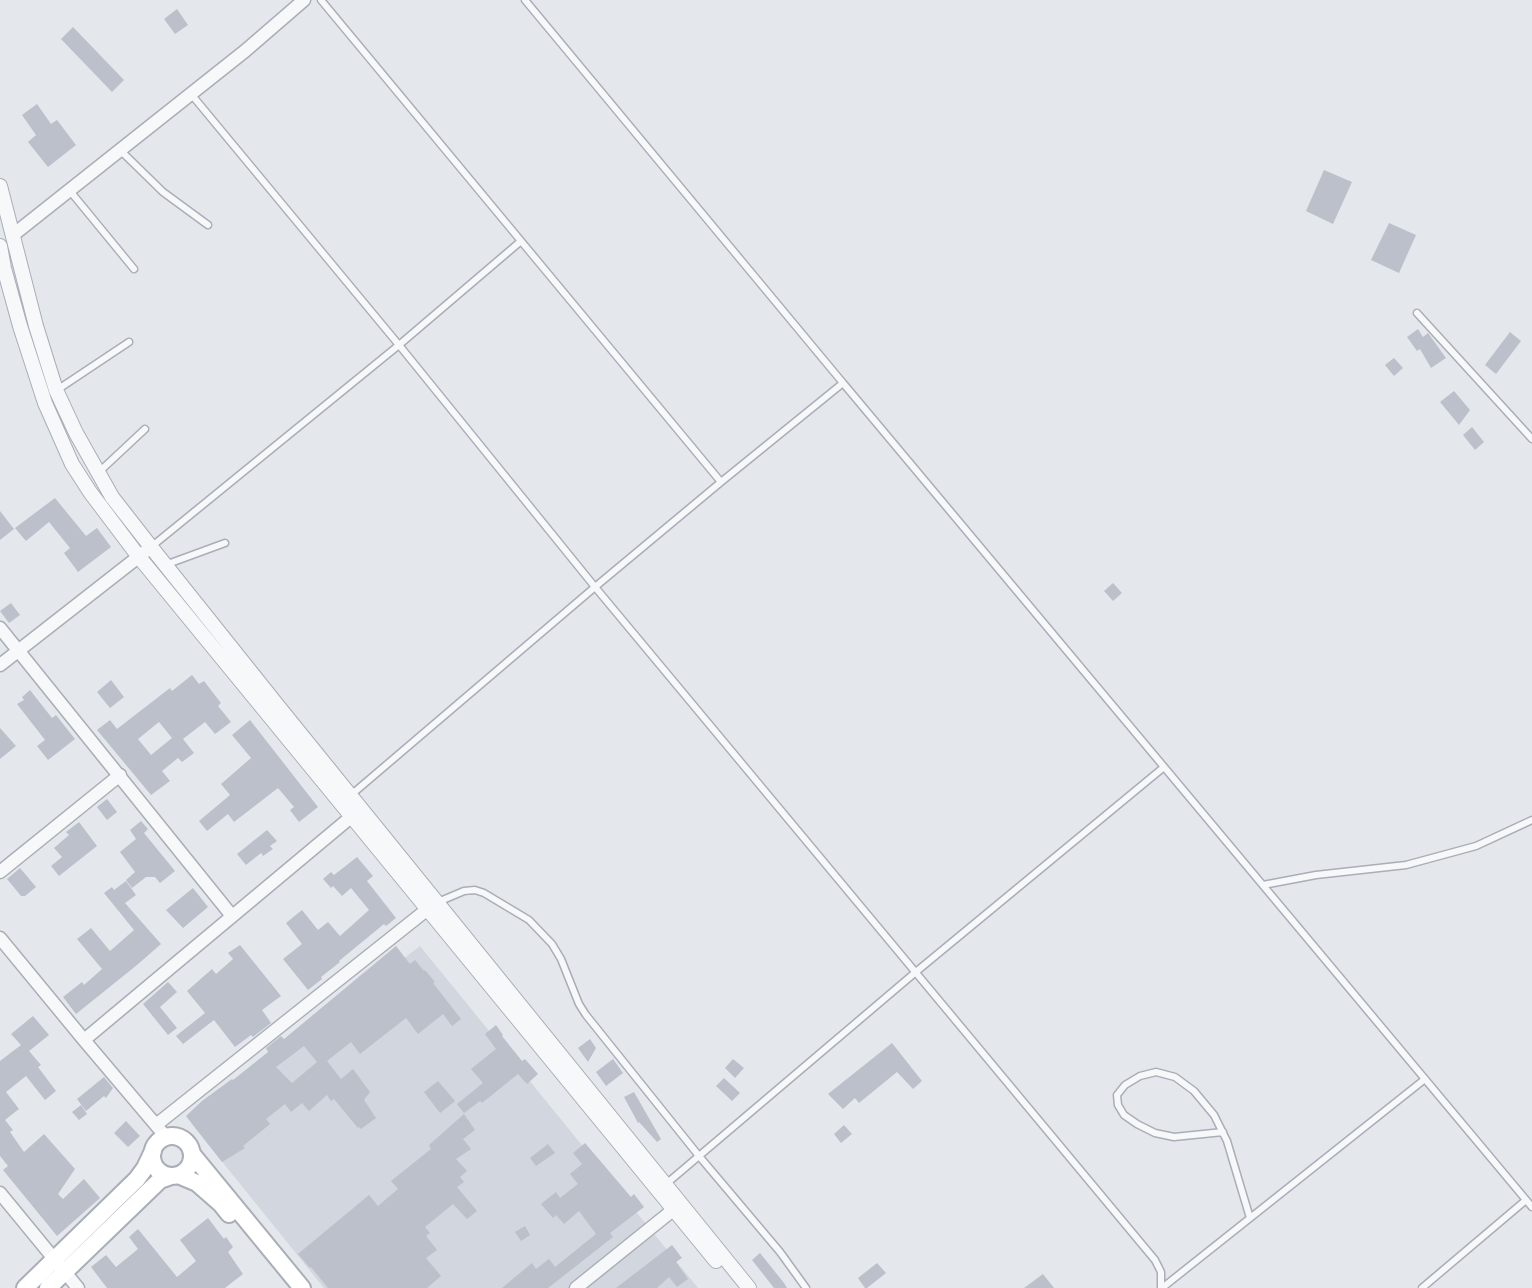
<!DOCTYPE html>
<style>
body{margin:0}
canvas{display:block;background:#e4e7ec}
</style>
<canvas width="1532" height="1288"></canvas>
<script>
const context = document.querySelector('canvas').getContext('2d');
context.lineJoin = 'round';
function fill(path, color) { context.fillStyle = color; context.fill(path, 'evenodd'); }
const poly = rows => new Path2D(rows.map(r => 'M' + r).join(''));
function strokePath(path, color, width, dash) { context.strokeStyle = color; context.lineWidth = width; context.lineCap = dash ? 'butt' : 'round'; context.setLineDash(dash || []); context.stroke(path); }
const built = poly([
 [420,946,698,1288,324,1288,191,1123]
]);
const building = poly([
 [177,9,188,25,175,34,164,19],
 [73,27,124,80,112,92,61,39],
 [37,104,51,124,57,120,76,145,48,167,28,142,36,135,22,115],
 [1324,170,1352,182,1333,224,1306,211],
 [1389,223,1416,235,1399,273,1371,260],
 [1418,329,1423,337,1428,333,1446,358,1431,368,1420,349,1417,351,1407,337],
 [1510,332,1521,341,1496,374,1485,365],
 [1394,358,1403,368,1394,376,1385,365],
 [1454,391,1470,410,1459,425,1440,402],
 [1472,427,1484,442,1475,450,1463,435],
 [55,498,86,536,97,528,111,547,78,572,64,553,70,548,49,522,26,541,15,528],
 [0,511,14,529,0,540],
 [1113,583,1122,593,1113,601,1104,591],
 [11,603,20,615,9,623,0,611],
 [192,675,199,684,204,681,221,703,218,706,231,722,215,734,205,722,183,739,194,753,182,762,178,758,162,771,170,781,151,795,97,730,110,720,117,729,170,688,172,691],
 [159,722,172,738,151,755,138,739],
 [111,680,124,697,110,708,97,692],
 [30,690,52,718,56,715,75,739,48,760,37,746,45,740,17,704,24,700,22,697],
 [250,720,318,807,299,822,290,810,294,807,278,788,234,822,228,814,207,831,199,821,230,795,221,784,251,758,232,735],
 [0,728,16,746,0,759],
 [107,799,117,812,107,820,97,807],
 [141,821,148,829,144,833,175,871,160,883,155,877,146,877,132,888,126,880,135,872,120,852,136,839,130,830],
 [79,822,97,846,59,876,51,866,62,857,54,848,69,835,66,832],
 [267,830,277,841,270,846,273,849,263,856,261,853,246,865,237,854],
 [357,857,373,876,367,881,396,918,386,926,384,924,339,961,340,962,321,977,322,979,308,990,283,959,302,944,286,923,302,910,318,930,328,922,340,936,369,910,351,888,342,896,333,886,331,888,323,879,331,872,334,875],
 [20,868,36,887,25,896,21,896,7,879],
 [126,881,136,895,125,903,161,944,137,965,76,1014,63,997,82,982,84,985,102,969,77,939,91,928,110,951,134,930,104,893,112,887,114,890],
 [193,888,208,907,183,928,166,910],
 [240,945,281,996,262,1010,271,1023,253,1037,251,1035,235,1047,214,1020,183,1044,176,1036,205,1013,187,991,212,969,216,974,233,959,228,953],
 [396,946,410,964,415,960,424,971,425,970,435,982,433,983,461,1019,452,1026,443,1014,418,1034,406,1018,360,1054,351,1042,327,1061,341,1079,353,1069,370,1092,364,1100,376,1118,361,1129,359,1127,358,1128,334,1099,331,1101,327,1095,309,1111,302,1103,291,1112,285,1104,266,1119,270,1124,243,1146,245,1148,222,1162,186,1116,202,1101,232,1079,233,1080,268,1052,266,1048,281,1036,284,1039],
 [304,1046,317,1062,292,1083,276,1067],
 [168,982,177,992,160,1007,177,1028,168,1035,143,1004],
 [33,1016,49,1035,29,1051,41,1065,38,1067,56,1091,45,1100,26,1076,6,1092,19,1109,5,1120,13,1130,10,1132,24,1152,44,1134,75,1169,58,1194,63,1199,84,1179,100,1198,57,1236,3,1170,8,1166,0,1156,0,1061,21,1045,11,1034],
 [496,1025,503,1035,502,1036,522,1061,525,1059,538,1074,527,1084,518,1074,482,1103,480,1101,464,1113,457,1104,483,1083,471,1069,496,1049,485,1034],
 [590,1039,596,1048,588,1062,578,1048],
 [892,1043,922,1081,913,1089,897,1072,859,1103,855,1098,843,1109,828,1094],
 [613,1059,623,1073,606,1086,596,1072],
 [733,1059,744,1068,735,1078,725,1068],
 [104,1077,113,1088,106,1098,104,1096,86,1111,77,1099],
 [724,1078,740,1093,732,1101,716,1086],
 [438,1081,455,1101,440,1113,424,1092],
 [634,1092,661,1139,657,1142,639,1122,638,1123,624,1097],
 [81,1105,87,1114,79,1120,72,1112],
 [464,1114,475,1130,463,1139,471,1149,456,1159,467,1171,460,1177,464,1182,457,1187,477,1211,467,1219,453,1204,425,1227,430,1233,426,1236,437,1250,426,1258,441,1276,427,1288,328,1288,311,1267,310,1268,298,1254,369,1195,378,1206,398,1189,391,1181,431,1149,429,1145],
 [126,1121,140,1136,128,1147,114,1133],
 [844,1125,852,1134,841,1143,834,1134],
 [585,1143,631,1197,634,1194,644,1207,610,1233,613,1237,548,1288,502,1288,532,1263,536,1269,549,1259,555,1267,596,1234,579,1211,564,1224,556,1215,553,1218,541,1204,556,1192,560,1198,578,1184,570,1174,582,1164,573,1153],
 [548,1144,555,1153,536,1166,530,1158],
 [208,1218,224,1239,226,1237,233,1247,228,1252,243,1274,225,1288,107,1288,91,1267,106,1255,116,1267,138,1249,129,1237,138,1229,177,1277,196,1261,180,1240],
 [525,1226,530,1235,521,1241,515,1232],
 [672,1245,682,1258,676,1262,688,1279,677,1287,669,1277,657,1288,616,1288],
 [760,1253,784,1283,787,1288,774,1288,752,1260],
 [877,1263,886,1273,867,1288,865,1288,858,1278],
 [1043,1274,1054,1288,1024,1288]
]);
const service = poly([
 [321,0,721,482],
 [191,94,399,345,595,587,1155,1260,1161,1272,1161,1288],
 [120,150,163,192,208,225],
 [70,191,134,269],
 [1417,313,1532,439],
 [843,383,1532,1207],
 [57,390,129,342],
 [99,472,145,429],
 [151,547,399,345,521,241],
 [165,565,225,543],
 [351,795,595,587,721,482,843,383,525,0],
 [1263,885,1316,875,1406,865,1476,846,1532,820],
 [438,902,464,891,475,890,484,893,529,920,552,944,561,959,579,1004,586,1015,699,1156,780,1252,806,1288],
 [1223,1132,1174,1137,1155,1133,1137,1124,1124,1115,1118,1105,1117,1095,1125,1085,1140,1076,1156,1072,1175,1077,1194,1091,1214,1115,1227,1141,1250,1218],
 [666,1184,917,971,1164,767],
 [1162,1288,1425,1079],
 [1422,1288,1526,1200]
]);
const minor = poly([
 [13,235,245,51,304,0],
 [0,628,232,916],
 [0,665,151,547],
 [0,872,120,775],
 [0,938,84,1040,166,1137],
 [84,1040,351,817],
 [156,1125,434,904],
 [0,1193,78,1288],
 [576,1288,673,1210]
]);
const tertiary = poly([
 [0,186,36,326,56,390,76,433,112,497,151,547,278,706,749,1288],
 [0,246,4,268,20,326,45,403,72,464,90,492,139,557,716,1261]
]);
const secondary = poly([
 '152 1156a20 20 0 1 1 40 0a20 20 0 1 1-40 0Z',
 [192,1154,302,1288],
 [178,1175,197,1183,221,1204,229,1214],
 [25,1288,137,1179,145,1168,153,1151],
 [48,1288,160,1180,171,1176]
]);
fill(built, '#d2d6de');
fill(building, '#bbc0ca');
strokePath(service, '#a9aeb7', 9);
strokePath(minor, '#a9aeb7', 15);
strokePath(tertiary, '#a9aeb7', 16);
strokePath(secondary, '#a9aeb7', 20);
strokePath(service, '#f7f8fa', 6);
strokePath(minor, '#f7f8fa', 12);
strokePath(tertiary, '#f7f8fa', 14);
strokePath(secondary, '#fff', 16);
</script>
